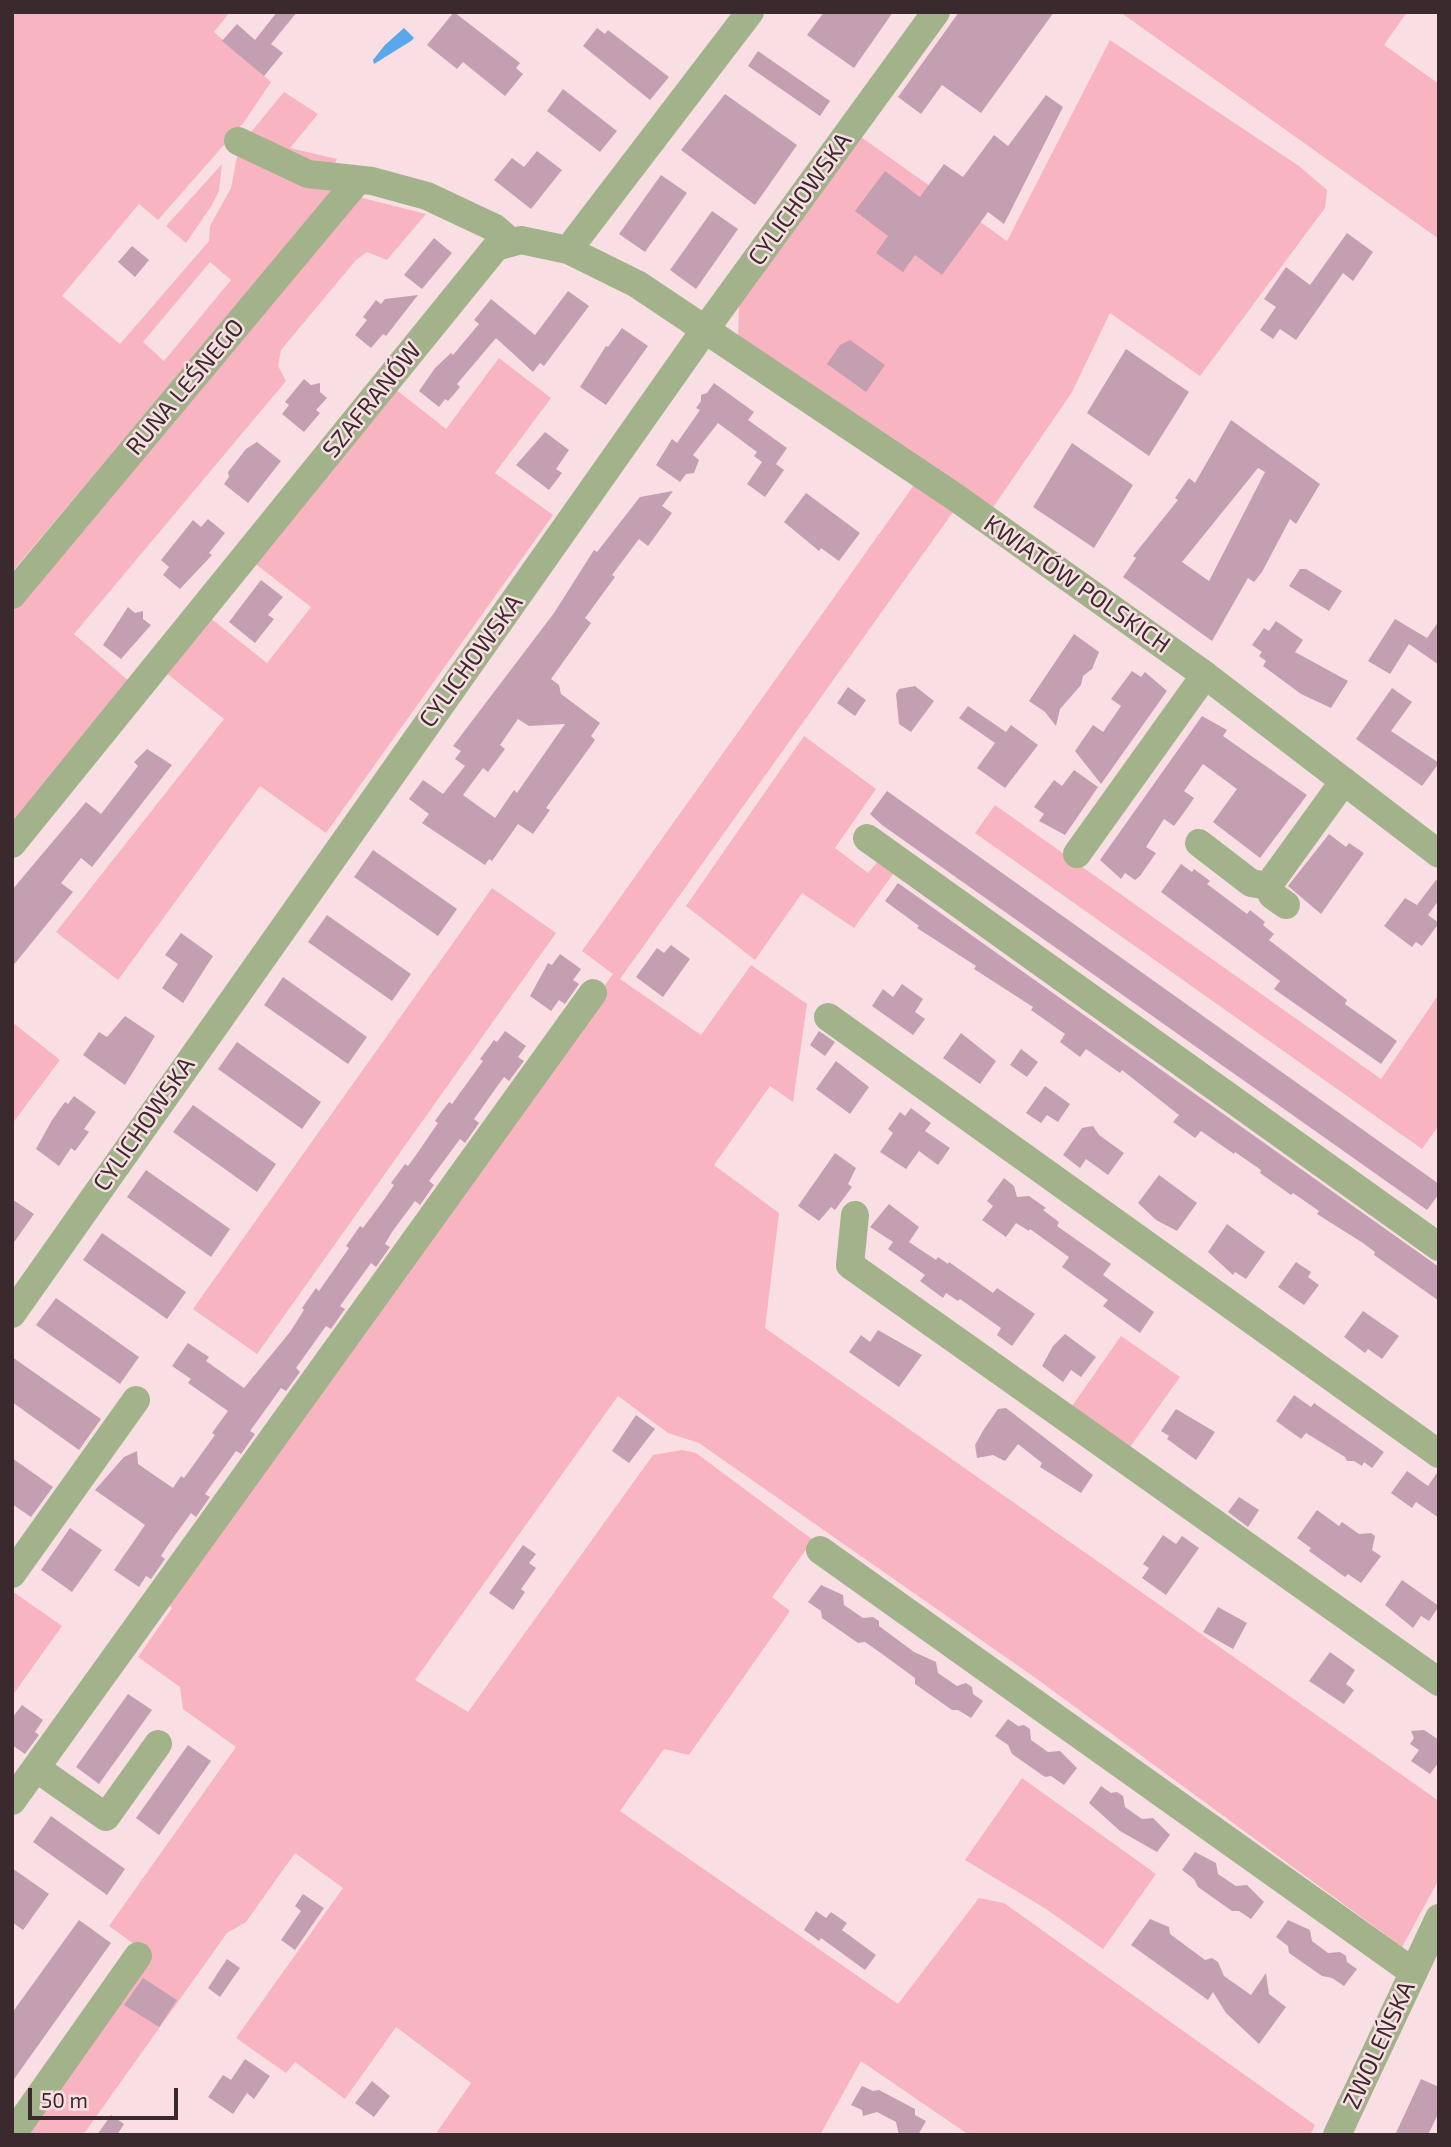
<!DOCTYPE html>
<meta charset="utf-8">
<style>
body{margin:0}
#map{position:relative;width:1451px;height:2147px;overflow:hidden;background:#f9dfe3;font-family:"Exo 2",sans-serif}
canvas{display:block}
.frame{position:absolute;inset:0;border:14px solid #3a2a2d;pointer-events:none}
.scale{position:absolute;left:28px;top:2088px;width:150px;height:32px;box-sizing:border-box;border:4px solid #3a2a2d;border-top:0;padding-left:9px;font-size:21px;line-height:24px;white-space:nowrap;color:#3a2a2d;-webkit-text-stroke:5px #f9dfe3;paint-order:stroke}
</style>
<div id="map">
<canvas width="1451" height="2147"></canvas>
<div class="frame"></div>
<div class="scale">50 m</div>
</div>
<script>
const context = document.querySelector('canvas').getContext('2d');
context.lineJoin = 'round';
function fill(path, color) { context.fillStyle = color; context.fill(path, 'evenodd'); }
const poly = rows => new Path2D(rows.map(r => 'M' + r).join(''));
function strokePath(path, color, width, dash) { context.strokeStyle = color; context.lineWidth = width; context.lineCap = dash ? 'butt' : 'round'; context.setLineDash(dash || []); context.stroke(path); }
function write(font, color, halo, rows, align = 'center') {
  context.font = font + ' "Exo 2",sans-serif'; context.lineWidth = 5; context.setLineDash([]); context.textBaseline = 'middle'; context.strokeStyle = halo; context.fillStyle = color; for (const [text, x, y, turn = 0] of rows) {
    context.save(); context.translate(x, y); context.rotate((+turn || 0) * Math.PI / 180); context.textAlign = isNaN(turn) ? turn : align; if (halo) context.strokeText(text, 0, 0); context.fillText(text, 0, 0); context.restore();
  }
}
const green = poly([
 [12,12,230,12,214,32,271,82,244,122,158,220,139,204,62,296,120,344,209,241,210,226,231,188,238,152,333,191,12,572],
 [210,262,231,280,164,361,143,342],
 [1120,12,1407,12,1384,45,1439,84,1439,239],
 [1110,40,1299,166,1327,190,1325,208,1200,376,1110,313,1072,392,990,512,738,339,739,306,861,137,1007,241],
 [284,92,318,114,290,148,337,159,332,170,255,137,251,132],
 [222,164,219,191,212,205,186,243,166,226],
 [359,197,426,214,387,260,367,252,356,260,281,350,278,366,286,381,74,634,129,681,12,826,12,612],
 [499,358,551,398,495,473,553,515,326,833,260,786,118,980,56,932,224,719,165,672,209,617,267,663,311,607,253,562,394,388,446,429],
 [914,485,953,512,620,979,701,1035,751,965,807,1004,793,1102,770,1086,714,1165,779,1213,765,1328,1439,1801,1439,1879,1402,1947,1037,1679,699,1443,668,1433,618,1396,415,1680,468,1712,653,1455,682,1450,696,1453,813,1540,772,1597,790,1611,689,1755,664,1749,620,1811,898,2004,979,1898,1004,1903,1315,2125,1310,2135,969,2135,861,2061,820,2135,435,2135,471,2083,396,2027,345,2099,295,2062,286,2073,236,2038,343,1888,295,1853,246,1922,227,1933,83,2135,21,2135,148,1954,109,1926,236,1747,183,1709,180,1687,138,1657,172,1608,163,1601,613,974,582,951],
 [804,736,876,789,835,848,868,873,880,859,896,870,854,928,802,893,755,960,686,906],
 [995,805,1381,1079,1439,994,1439,1125,1422,1149,975,833],
 [492,888,556,933,257,1354,193,1309],
 [12,1022,60,1060,12,1124],
 [1121,1336,1180,1377,1130,1447,1072,1406],
 [12,1591,62,1626,12,1696],
 [1022,1778,1156,1874,1103,1949,1046,1909,965,1860]
]);
const water = poly([
 [404,28,414,38,411,41,374,64,373,60,385,45]
]);
const building = poly([
 [277,12,297,12,271,44,283,53,264,76,222,41,237,24,255,40],
 [454,12,520,63,516,68,523,74,505,96,463,62,457,69,427,45],
 [824,12,893,12,854,68,807,35],
 [959,12,1054,12,981,113,942,85,921,114,898,97],
 [597,28,605,34,608,30,669,77,650,100,583,46],
 [758,51,830,101,820,116,748,66],
 [563,89,617,131,600,152,547,111],
 [725,94,797,145,755,205,681,150],
 [1046,95,1063,107,1004,224,988,212,942,275,915,255,903,272,876,253,888,236,855,211,885,171,920,197,944,164,963,177,994,135,1008,146],
 [537,151,562,170,531,209,494,180,512,158,524,167],
 [661,175,687,193,645,252,619,234],
 [712,211,738,229,696,289,670,270],
 [1347,233,1373,252,1353,281,1343,273,1296,340,1280,329,1273,339,1260,330,1276,307,1264,299,1286,267,1310,285],
 [434,238,452,253,422,289,404,275],
 [132,246,149,260,135,277,118,262],
 [568,291,589,306,544,366,540,363,533,372,496,338,457,384,460,387,448,401,445,399,439,407,419,391,435,368,451,353,453,355,479,324,474,320,491,299,535,335],
 [418,295,386,336,383,334,371,348,355,335,367,320,363,317,376,300,381,304,385,299],
 [622,328,648,346,606,405,580,387,606,346,608,347],
 [850,340,885,365,866,392,827,364,840,345],
 [1126,349,1189,392,1149,456,1087,413],
 [304,379,311,385,320,383,320,392,327,398,316,410,320,413,304,432,282,414,289,405,285,402],
 [714,383,754,412,748,420,787,448,776,464,784,470,765,497,747,484,762,462,754,456,757,452,718,423,693,455,699,460,694,473,686,474,680,482,656,465,672,439,677,443,700,410,696,408,701,401,701,395,707,393],
 [1231,420,1320,484,1296,524,1290,519,1262,572,1254,582,1248,578,1212,641,1123,577,1136,558,1133,556,1178,500,1175,498,1189,478,1195,483],
 [1258,468,1265,472,1209,581,1182,562],
 [545,432,569,450,556,469,562,473,549,490,516,465],
 [257,442,281,461,248,503,224,484,229,477,228,472,246,449],
 [1072,443,1133,485,1094,548,1033,507],
 [673,491,662,506,672,513,648,546,639,539,612,575,615,577,585,618,591,623,551,679,559,685,561,694,600,723,591,736,595,740,546,808,550,810,533,834,518,824,492,861,489,859,485,865,422,823,429,814,409,799,423,780,443,794,465,766,455,759,461,751,453,746,554,613,594,550,597,552,640,497],
 [518,719,529,726,565,724,517,793,514,790,495,818,463,795,483,768,488,772,505,749,500,745],
 [806,493,860,533,839,561,821,548,819,551,784,522],
 [208,519,225,533,209,553,212,555,180,589,163,575,169,567,161,560,193,520,201,527],
 [1300,569,1306,569,1342,591,1329,611,1289,586],
 [261,580,283,597,268,615,274,619,255,643,229,622],
 [128,607,135,613,143,611,143,619,151,625,121,659,103,645],
 [1395,619,1427,638,1439,621,1439,665,1409,644,1390,674,1368,661],
 [1276,621,1303,640,1295,652,1348,681,1331,708,1301,694,1263,666,1266,661,1259,656,1262,652,1252,645,1264,628,1269,631],
 [1074,634,1099,652,1092,669,1083,676,1081,685,1060,709,1056,726,1045,712,1029,701],
 [1132,671,1141,677,1145,672,1167,691,1101,784,1075,751,1093,725,1103,732,1121,706,1111,699],
 [915,686,934,701,911,732,899,724,896,694,899,689],
 [848,687,866,700,855,716,837,703],
 [1392,688,1412,702,1391,731,1439,763,1422,786,1356,739],
 [968,706,1006,732,1011,725,1038,745,1005,788,977,768,995,743,959,718],
 [1202,716,1227,730,1223,736,1307,795,1260,858,1213,822,1237,789,1203,764,1184,791,1194,798,1188,807,1174,826,1164,819,1146,847,1156,853,1140,876,1135,880,1125,873,1121,879,1100,860],
 [147,749,172,765,92,867,81,858,61,883,73,892,12,967,12,890,86,802,101,814,138,766,134,762],
 [1074,770,1098,787,1065,835,1039,821,1044,814,1034,807,1054,780,1062,786],
 [887,791,1439,1184,1439,1194,1427,1210,882,825,870,814],
 [1329,834,1346,847,1349,843,1364,853,1321,914,1288,886],
 [373,850,457,909,438,936,354,877],
 [1181,864,1192,872,1194,869,1210,881,1207,884,1247,914,1250,910,1265,922,1263,925,1274,934,1269,940,1347,1000,1345,1004,1397,1041,1381,1064,1274,989,1280,981,1161,892],
 [1436,880,1439,882,1439,900,1428,915,1439,923,1422,946,1416,942,1412,947,1384,926,1405,898,1417,905],
 [898,883,1439,1267,1439,1301,1374,1255,1375,1252,1363,1243,1317,1214,1319,1211,1293,1193,1291,1195,1260,1173,1261,1170,1235,1152,1234,1154,1201,1131,1195,1138,1173,1122,1179,1115,1122,1070,1120,1073,1086,1049,1080,1057,1060,1042,1065,1034,1031,1010,1033,1007,974,969,976,966,917,928,919,926,885,901],
 [327,915,411,974,392,1001,308,942],
 [181,933,213,956,183,1003,162,988,178,964,165,955],
 [671,945,690,959,663,997,636,977,657,948,664,953],
 [560,954,581,969,573,980,579,984,565,1004,559,1000,551,1011,530,996,548,963,552,965],
 [283,977,367,1037,348,1064,264,1005],
 [902,984,923,999,915,1012,925,1019,913,1035,872,1006,883,989,893,997],
 [125,1016,155,1036,125,1085,83,1055,99,1032,107,1037],
 [505,1031,526,1046,518,1057,524,1061,509,1081,504,1077,496,1088,474,1119,479,1123,465,1143,460,1139,429,1181,434,1185,420,1205,415,1201,392,1232,385,1244,390,1247,376,1267,371,1263,340,1306,345,1309,331,1329,326,1326,296,1368,300,1372,286,1391,281,1388,250,1431,255,1434,241,1454,236,1451,205,1494,210,1497,196,1517,191,1513,168,1545,161,1556,165,1559,151,1579,146,1576,139,1587,114,1570,145,1525,95,1490,124,1457,137,1451,138,1464,173,1488,181,1476,184,1478,215,1435,212,1433,228,1411,188,1383,191,1379,172,1366,188,1343,209,1357,206,1361,244,1388,290,1332,304,1310,302,1308,316,1288,319,1291,349,1248,346,1246,360,1226,363,1228,386,1197,394,1185,391,1183,405,1164,408,1166,416,1155,438,1123,435,1121,442,1111,449,1102,452,1104,483,1061,480,1059,494,1040,497,1042],
 [819,1031,835,1042,825,1056,810,1045],
 [961,1033,996,1061,980,1084,943,1058],
 [237,1042,321,1102,302,1129,218,1069],
 [1021,1049,1038,1062,1027,1077,1010,1065],
 [836,1061,869,1087,850,1114,816,1089],
 [1045,1086,1070,1104,1058,1122,1047,1115,1041,1123,1026,1113],
 [74,1096,96,1112,84,1129,89,1132,75,1151,71,1148,59,1166,36,1149,52,1120,65,1102,68,1104],
 [193,1105,276,1164,257,1192,173,1132],
 [911,1108,931,1123,925,1131,950,1148,938,1165,919,1151,906,1169,880,1152,893,1133,888,1129,900,1112,905,1116],
 [1093,1126,1099,1135,1124,1153,1108,1175,1086,1159,1080,1168,1063,1155,1082,1128],
 [835,1153,856,1168,848,1184,852,1187,835,1210,831,1207,819,1221,798,1206],
 [146,1170,230,1229,211,1257,127,1197],
 [1159,1175,1197,1203,1177,1231,1156,1220,1138,1203],
 [1004,1178,1014,1186,1017,1197,1029,1196,1046,1208,1043,1210,1059,1222,1057,1226,1111,1264,1103,1275,1154,1312,1140,1333,1103,1306,1108,1300,1062,1267,1069,1257,1030,1229,1029,1231,1016,1223,1006,1237,982,1220,993,1206,987,1201],
 [12,1199,34,1214,12,1245],
 [889,1204,919,1227,909,1242,936,1260,938,1257,948,1264,949,1262,993,1293,997,1288,1035,1314,1012,1346,997,1335,1001,1328,960,1299,958,1301,946,1293,943,1298,920,1281,925,1275,888,1249,893,1242,870,1227],
 [1227,1224,1265,1252,1246,1279,1235,1272,1233,1275,1208,1252],
 [102,1233,186,1292,167,1319,83,1260],
 [1296,1262,1311,1272,1308,1277,1319,1285,1304,1305,1278,1287],
 [56,1298,139,1357,120,1384,36,1325],
 [1363,1311,1399,1336,1382,1359,1368,1349,1365,1353,1344,1337],
 [878,1330,922,1355,899,1387,849,1352,861,1335,870,1342],
 [1065,1334,1096,1357,1081,1377,1071,1370,1063,1382,1042,1366,1053,1346],
 [12,1357,101,1419,79,1450,12,1402],
 [1294,1395,1311,1407,1314,1403,1384,1452,1372,1468,1364,1462,1362,1466,1354,1461,1347,1461,1345,1457,1306,1433,1301,1439,1276,1421],
 [1006,1408,1093,1475,1081,1493,1040,1467,1042,1463,1018,1444,1005,1461,993,1455,977,1458,975,1445,984,1429,998,1409],
 [1176,1409,1215,1432,1196,1460,1167,1439,1169,1436,1161,1431],
 [636,1415,655,1429,629,1463,612,1451],
 [12,1458,53,1487,31,1517,12,1504],
 [1439,1470,1439,1518,1416,1502,1412,1508,1391,1493,1407,1471,1428,1486],
 [1239,1497,1259,1510,1248,1527,1228,1512],
 [1317,1510,1339,1526,1342,1522,1359,1534,1371,1533,1375,1536,1372,1550,1381,1556,1361,1583,1348,1574,1345,1577,1309,1551,1311,1548,1297,1538],
 [70,1528,102,1550,72,1592,41,1570],
 [1163,1535,1176,1544,1182,1536,1199,1548,1166,1595,1142,1578,1149,1568,1143,1564],
 [523,1545,536,1554,529,1563,536,1568,521,1589,525,1592,513,1610,489,1593],
 [1402,1580,1439,1606,1429,1621,1421,1616,1413,1628,1385,1605],
 [821,1585,843,1595,844,1605,863,1618,873,1617,879,1621,879,1626,914,1652,936,1662,938,1673,957,1686,966,1683,972,1687,973,1694,983,1701,971,1718,958,1710,952,1710,915,1684,915,1678,878,1651,865,1642,858,1643,822,1618,821,1611,808,1602],
 [1218,1607,1247,1623,1233,1649,1203,1632],
 [1330,1652,1355,1670,1346,1684,1354,1690,1344,1704,1309,1681],
 [128,1694,152,1710,99,1784,76,1767],
 [22,1705,43,1720,35,1732,39,1735,25,1754,12,1745,12,1718],
 [1008,1719,1018,1726,1024,1725,1030,1729,1031,1740,1048,1752,1060,1751,1077,1768,1064,1785,1051,1776,1045,1777,1012,1754,1008,1745,995,1736],
 [1424,1730,1439,1740,1439,1762,1430,1774,1411,1761,1419,1750,1410,1744,1414,1738,1411,1731],
 [188,1745,211,1761,159,1835,136,1818],
 [1101,1786,1111,1793,1117,1792,1123,1796,1125,1807,1142,1819,1153,1818,1170,1835,1157,1852,1120,1831,1089,1803],
 [51,1816,125,1869,107,1895,33,1842],
 [1195,1852,1216,1863,1218,1874,1236,1886,1247,1885,1264,1902,1251,1919,1239,1911,1232,1911,1198,1887,1194,1879,1182,1870],
 [12,1868,49,1894,23,1930,12,1922],
 [303,1894,324,1908,295,1950,281,1940,301,1911,295,1906],
 [816,1911,826,1918,831,1912,847,1923,842,1930,876,1955,865,1970,821,1938,819,1941,804,1930],
 [1150,1919,1169,1927,1170,1934,1205,1960,1212,1958,1218,1962,1224,1976,1251,1995,1266,1973,1269,1994,1286,2007,1259,2044,1226,2013,1213,1992,1208,2000,1131,1945],
 [79,1920,111,1943,12,2082,12,2013],
 [1288,1920,1310,1930,1312,1941,1328,1953,1340,1952,1346,1956,1347,1962,1357,1969,1344,1986,1332,1978,1322,1976,1289,1953,1288,1946,1276,1937],
 [227,1959,240,1968,220,1997,208,1988],
 [143,1978,177,2000,159,2027,124,2005],
 [245,2059,270,2076,254,2099,247,2093,233,2114,208,2097,223,2075,231,2080],
 [1421,2079,1439,2087,1439,2112,1428,2135,1395,2135],
 [372,2081,390,2096,374,2117,355,2103],
 [862,2086,873,2091,879,2090,915,2109,915,2115,926,2121,918,2135,899,2135,896,2122,877,2112,863,2116,862,2110,851,2105],
 [111,2115,124,2124,117,2135,97,2135]
]);
const minor = poly([
 [238,141,308,174,372,181,427,196,495,228,510,241],
 [568,250,750,12],
 [12,595,358,180],
 [867,838,1439,1247],
 [1199,843,1251,883,1268,886,1344,781],
 [12,844,496,247,521,240,568,250,637,284,955,497,1205,675,1439,854],
 [1077,854,1205,675],
 [1268,886,1272,895,1286,905],
 [828,1017,1439,1454],
 [855,1215,850,1265,1439,1682],
 [12,1314,704,331,936,12],
 [820,1550,1413,1972],
 [12,1574,136,1400],
 [46,1775,106,1817,158,1744],
 [12,1801,593,993],
 [12,2135,138,1956],
 [1337,2135,1439,1918]
]);
const streetNames = [
 ["CYLICHOWSKA",800,199,-54],
 ["RUNA LEŚNEGO",185,387,-50],
 ["SZAFRANÓW",372,400,-51],
 ["KWIATÓW POLSKICH",1077,584,35],
 ["CYLICHOWSKA",471,661,-54],
 ["CYLICHOWSKA",144,1124,-55],
 ["ZWOLEŃSKA",1379,2045,-65]
];
fill(green, '#f8b4c1');
fill(water, '#58a8eb');
fill(building, '#c49fb2');
strokePath(minor, '#a2b28b', 28);
write('24px', '#3a2a2d', '#f9dfe3', streetNames);
</script>
